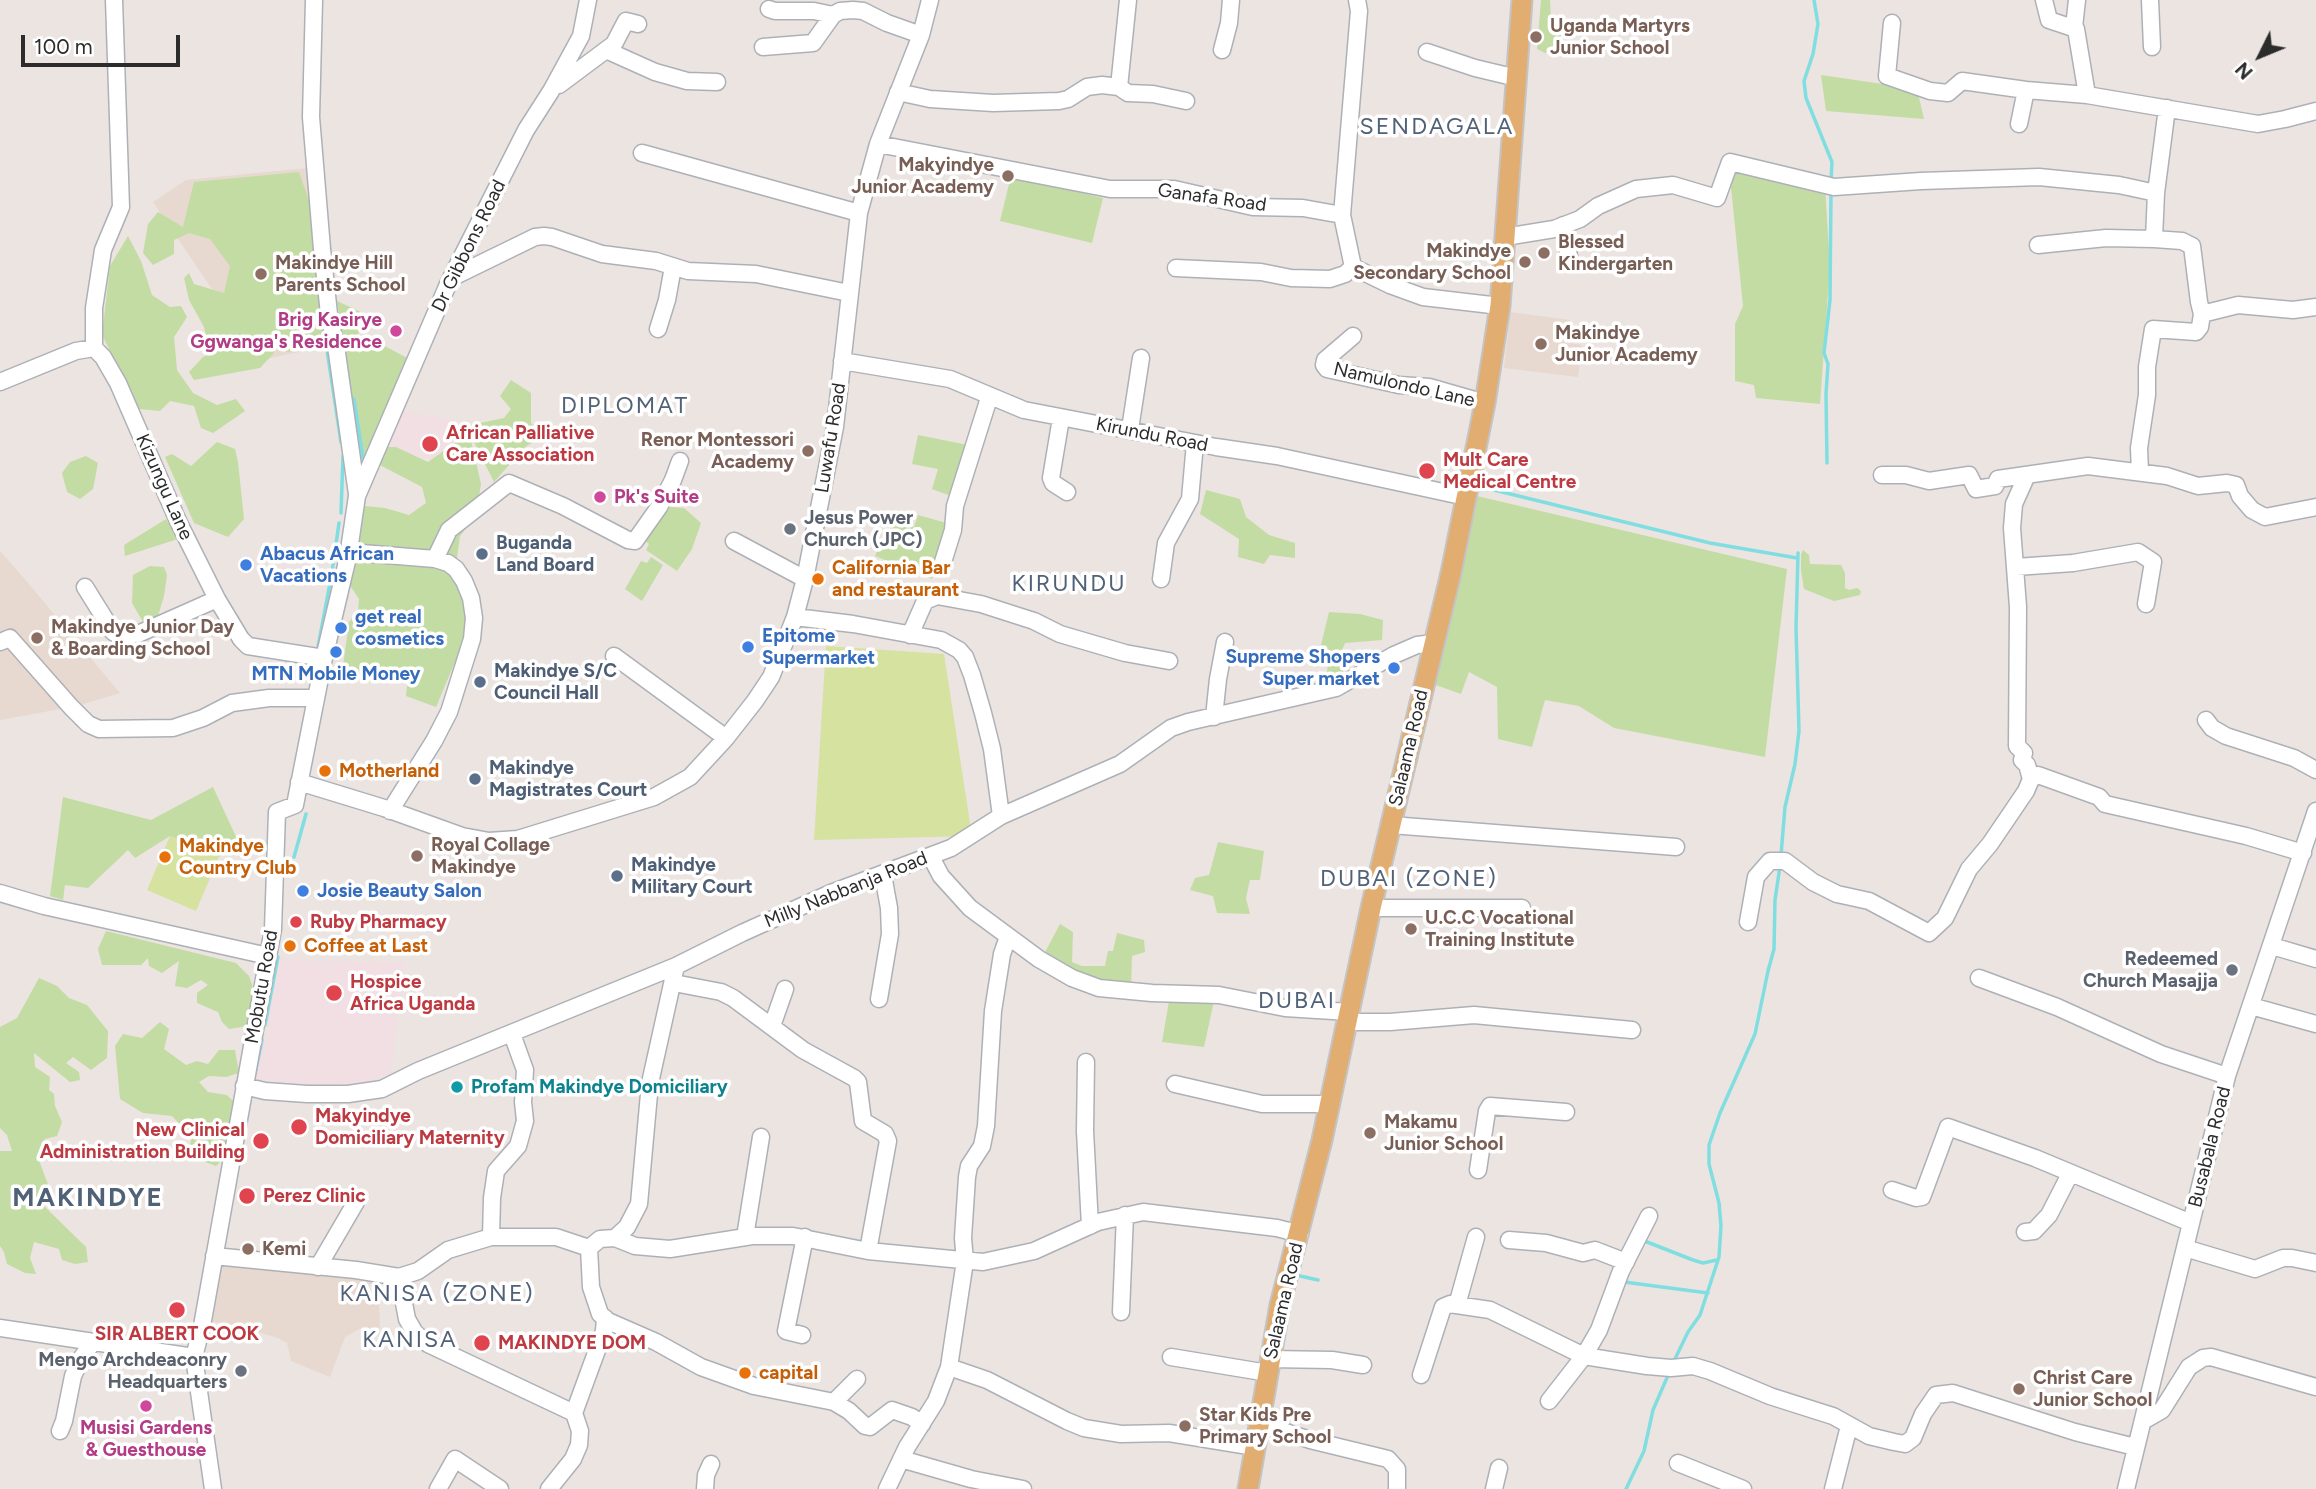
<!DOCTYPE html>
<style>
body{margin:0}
#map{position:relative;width:2316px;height:1489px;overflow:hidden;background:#ece4e0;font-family:Figtree,sans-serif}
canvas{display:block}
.north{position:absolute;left:2225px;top:21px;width:70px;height:70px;-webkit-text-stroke:5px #fff;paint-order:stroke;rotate:227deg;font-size:19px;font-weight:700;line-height:28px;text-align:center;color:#2c2c2c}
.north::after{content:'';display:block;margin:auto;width:24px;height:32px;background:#2c2c2c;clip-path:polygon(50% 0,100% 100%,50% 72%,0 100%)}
.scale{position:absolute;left:21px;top:35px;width:159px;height:32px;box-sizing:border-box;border:4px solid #2c2c2c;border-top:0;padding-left:9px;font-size:21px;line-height:24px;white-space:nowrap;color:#2c2c2c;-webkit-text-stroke:5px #fff;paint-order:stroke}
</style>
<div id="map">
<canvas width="2316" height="1489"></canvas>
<div class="north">N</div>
<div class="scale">100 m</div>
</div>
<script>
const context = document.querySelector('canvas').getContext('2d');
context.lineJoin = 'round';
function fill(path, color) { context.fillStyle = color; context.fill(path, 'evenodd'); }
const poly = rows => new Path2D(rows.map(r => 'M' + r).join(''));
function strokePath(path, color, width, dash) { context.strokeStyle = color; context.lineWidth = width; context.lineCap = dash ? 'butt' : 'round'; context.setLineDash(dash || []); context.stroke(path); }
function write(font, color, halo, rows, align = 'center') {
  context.font = font + ' Figtree,sans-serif'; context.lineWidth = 7; context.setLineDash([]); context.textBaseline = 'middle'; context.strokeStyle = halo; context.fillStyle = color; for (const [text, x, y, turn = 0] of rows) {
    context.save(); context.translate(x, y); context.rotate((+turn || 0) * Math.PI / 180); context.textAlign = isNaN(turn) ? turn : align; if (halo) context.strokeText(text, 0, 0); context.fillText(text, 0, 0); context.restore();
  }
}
const education = poly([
 [307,168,330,346,260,360,153,202,186,180],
 [1510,312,1570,320,1568,343,1582,345,1578,377,1504,368],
 [0,551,29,584,120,693,77,706,0,720],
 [219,1259,381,1277,380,1285,365,1284,364,1300,379,1302,380,1329,363,1327,345,1337,330,1377,291,1361,287,1343,278,1338,239,1326,208,1321]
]);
const medical = poly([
 [401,410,451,420,446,462,382,450],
 [275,949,282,957,309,961,404,962,391,1074,367,1082,315,1086,251,1079,259,1039,268,1041,271,1027,261,1024]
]);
const green = poly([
 [1541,0,1550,0,1551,21,1564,31,1553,48,1545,53,1537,49],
 [1821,75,1917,89,1924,119,1826,111],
 [1734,167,1825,187,1830,265,1820,404,1756,398,1754,385,1735,381,1735,324,1743,306,1730,177],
 [299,172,309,201,316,253,332,315,325,345,319,335,310,350,286,352,279,344,273,354,260,368,194,380,189,372,203,357,210,354,204,327,189,300,184,278,189,273,194,284,224,293,230,266,210,239,189,233,174,240,174,254,153,265,143,253,148,224,158,212,183,227,194,182],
 [1011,176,1103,198,1092,243,1000,221],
 [128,236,141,261,152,295,170,307,181,306,187,317,174,337,177,370,193,393,217,405,236,399,245,411,213,433,201,428,194,406,170,401,160,411,139,409,102,335,110,266],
 [337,301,363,313,365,324,354,339,359,353,379,343,409,359,366,461,362,460],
 [511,380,531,393,531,423,544,436,525,447,494,482,466,426,504,418,511,409,500,396],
 [918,435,968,445,960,473,954,482,958,486,954,497,932,489,938,469,912,464],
 [462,438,471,440,481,484,476,516,460,536,457,558,355,549,365,506,385,508,409,515,426,503,422,487,378,464,385,447,396,447,428,462],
 [217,442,235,449,238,462,244,519,228,537,194,523,165,457,172,454,191,466],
 [86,456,98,463,93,489,80,499,67,492,62,473,70,462],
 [1206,490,1240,499,1246,517,1269,535,1295,543,1295,558,1270,555,1264,564,1238,557,1239,539,1200,514],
 [1477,496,1787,569,1765,757,1614,728,1579,706,1545,700,1532,747,1498,739,1497,687,1469,672,1461,694,1433,684],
 [663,506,684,508,701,523,692,549,677,571,646,550,649,544,641,538],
 [918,515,950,524,932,579,875,556,881,541,895,522,914,527],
 [166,519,178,539,125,556,124,545],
 [1803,550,1809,555,1810,564,1841,565,1845,573,1845,588,1849,590,1857,588,1861,591,1860,595,1834,601,1804,589,1801,570,1801,555],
 [651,557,663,565,642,601,625,589,641,561,647,563],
 [352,558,440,565,453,572,465,600,469,629,436,707,406,696,408,675,405,670,369,675,342,673,349,622,358,611,359,599,347,581],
 [150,566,164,567,167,575,164,596,157,619,143,622,132,603,133,575],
 [1329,612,1360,614,1383,620,1382,640,1345,643,1339,657,1344,675,1327,675,1328,658,1320,649],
 [213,787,239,843,219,857,170,836,135,858,128,850,88,888,65,885,63,900,50,896,63,797,151,820],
 [1218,842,1264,851,1260,880,1250,880,1246,898,1250,914,1217,913,1213,896,1190,890,1195,878,1209,875],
 [1060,924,1073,932,1072,962,1082,966,1105,966,1108,951,1113,951,1117,933,1144,940,1145,952,1132,956,1131,989,1099,985,1043,956],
 [106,931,236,963,249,976,254,990,253,1011,248,1026,229,1029,222,1022,218,1012,197,1003,197,993,208,985,201,980,187,988,175,986,179,961,162,973,149,966,148,958,141,965,102,965,98,949],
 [39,978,57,986,69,998,87,1005,108,1031,107,1058,91,1070,73,1057,66,1063,79,1072,80,1080,70,1082,34,1053,35,1067,50,1077,49,1090,54,1094,55,1106,62,1122,57,1136,45,1139,37,1155,49,1187,43,1205,86,1247,88,1262,75,1264,62,1260,59,1249,34,1242,30,1258,36,1274,25,1273,7,1264,4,1252,0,1246,0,1151,12,1151,7,1135,0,1128,0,1027,17,1018],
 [1169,1001,1214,1001,1204,1047,1162,1042],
 [160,1022,169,1029,164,1049,186,1065,197,1061,208,1064,219,1050,235,1050,239,1073,226,1077,209,1076,199,1082,208,1092,227,1095,235,1103,225,1157,216,1166,187,1155,192,1137,172,1116,143,1113,120,1099,115,1046,123,1034,142,1038]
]);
const pitch = poly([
 [826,646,944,654,972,836,814,840],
 [170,836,219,857,196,911,147,890]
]);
const stream = poly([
 [1814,0,1818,24,1813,54,1804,81,1806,98,1832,162,1831,181],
 [324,330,341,442],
 [354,399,363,458],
 [1827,463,1826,394,1828,364,1824,353,1830,300,1831,192],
 [1475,491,1490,489,1710,543,1797,558],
 [341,513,343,456],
 [332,572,339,523],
 [318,647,330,583],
 [1781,855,1785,807,1795,764,1799,731,1796,628,1798,553],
 [294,857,306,814],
 [265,1025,278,957],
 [255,1074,262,1040],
 [1642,1240,1693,1260,1703,1263,1717,1260],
 [1300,1276,1318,1280],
 [1624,1282,1708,1293],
 [1673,1363,1688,1332,1700,1315,1719,1257,1721,1226,1719,1203,1709,1164,1709,1145,1720,1113,1755,1034,1768,971,1774,949,1775,900,1780,866],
 [1626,1489,1644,1451,1653,1410,1669,1373]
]);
const minor = poly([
 [314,0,311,117,322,249,329,314,337,353,357,494],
 [2044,0,2049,20,2076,29,2087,95],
 [2150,0,2152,47],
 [769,9,775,11,814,11,833,15],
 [1892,23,1887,76,1930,91,1948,93,1962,81,2026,90,2087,95,2258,124,2285,119,2316,111],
 [2074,27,2077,0],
 [763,47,813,43,833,15,840,11,853,10,863,11,887,23,921,35],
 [606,50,655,72,687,81,717,82],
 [1222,50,1229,23,1231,0],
 [1427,52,1475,68,1517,78],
 [559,85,614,44,626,21,638,24],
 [1119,87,1128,0],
 [898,92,930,99,993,103,1059,101,1068,99,1087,87,1102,85,1119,87,1128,93,1153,94,1186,101],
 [2167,108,2156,193,2154,239,2182,241,2192,246,2199,302,2202,314],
 [2019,124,2026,90],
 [878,144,1110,189,1174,189,1253,207,1303,208,1342,215,1353,267,1390,285,1423,297,1500,306],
 [642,153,859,213],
 [1342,215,1359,11,1357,0],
 [1563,225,1570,261],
 [1505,237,1554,229,1580,219,1598,206,1636,189,1673,185,1717,198,1730,162,1834,187,1921,181,2039,177,2119,185,2156,193],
 [2038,245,2106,238,2154,239],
 [1176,268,1261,272,1291,278,1330,279,1345,274,1353,267],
 [451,278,535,237,544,236,552,237,602,254,656,261,688,271,756,274,849,293],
 [658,329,667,300,673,267],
 [1353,336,1325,360,1324,365,1327,369,1399,385,1429,387,1485,403],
 [94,348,94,308,103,250,121,207,114,0],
 [842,361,950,379,1024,410,1216,447,1277,456,1466,497],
 [0,382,76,351,94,348,103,357,118,383,178,521,217,599,241,639,248,646,324,658],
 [1061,418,1051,478,1053,483,1067,492],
 [1130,429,1141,358],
 [2140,472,2139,448,2147,395,2147,367,2153,329,2196,332,2200,327,2202,314,2238,305,2293,310,2316,307],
 [1882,475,1906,475,1929,481,1969,475,1976,489,1995,486,1998,479,2088,466,2167,476,2198,486,2227,483,2236,485,2240,496,2252,510,2265,517,2316,507],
 [2027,475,2014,504,2012,528,2018,607,2017,746,2024,753,2022,760,2027,765,2031,779],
 [734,541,805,579],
 [349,552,435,559,449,530,509,483,563,506,628,540,635,541,659,507,673,480,680,461],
 [943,562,953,530,955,506,989,398],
 [2016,567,2073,563,2138,552,2153,562,2146,604],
 [1161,579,1166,543,1190,499,1195,443],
 [85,587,113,632,122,637,138,634,217,599],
 [795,617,853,624,941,640,959,650,965,657,972,675,983,713,992,749,1001,816],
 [910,635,925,601,937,596,981,604,1034,621,1060,634,1125,653,1169,661],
 [0,642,10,638,71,707,88,724,99,729,173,728,203,718,232,703,269,698,316,698],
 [614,656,726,738],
 [1214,717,1218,679,1225,642],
 [2206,720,2212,728,2226,736,2294,758,2316,770],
 [299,782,384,808,462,836,489,841,518,839,654,797,690,777,726,738,755,701,771,677,795,617,805,579,835,427,859,213,878,144,921,35,930,0],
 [390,811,434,741,449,712,472,639,474,618,471,598,464,581,456,569,448,563,435,559],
 [1391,825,1676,847],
 [931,857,941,876,970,908,1039,959,1072,978,1099,988,1152,993,1219,995,1285,1008,1349,1012],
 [0,893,44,906,268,956],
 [1371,908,1522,908],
 [1748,922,1756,877,1770,861,1785,861,1813,882,1837,894,1869,901,1929,933,1945,918,1969,869,1990,844,2026,791,2031,779,2038,775,2099,797,2105,804,2246,836,2303,853],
 [2272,946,2316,959],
 [676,966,650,1083,639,1204,627,1227,615,1238,600,1239,589,1248,591,1287,600,1314,608,1321,656,1342,701,1367,754,1386,834,1402,849,1411,865,1426,870,1427,892,1410,912,1417,922,1424],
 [1979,978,2057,1007,2161,1054,2227,1076],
 [674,983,721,992,733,998,803,1050,854,1078,858,1082,863,1121,885,1134,888,1141,868,1251],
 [879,999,890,934,889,908,883,875],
 [2251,1006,2316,1024],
 [1347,1022,1390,1022,1474,1015,1632,1030],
 [772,1026,785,989],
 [1086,1062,1085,1131,1090,1226],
 [1175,1084,1262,1104,1330,1104],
 [244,1086,265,1091,307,1094,348,1094,382,1089,418,1071,676,966,742,933,831,893,951,848,1001,816,1120,764,1171,728,1188,722,1336,688,1394,655,1417,645,1434,643],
 [1478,1170,1487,1111,1490,1106,1566,1112],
 [1892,1190,1916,1198,1922,1197,1948,1127,2035,1158,2191,1223],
 [2025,1232,2034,1231,2049,1215,2070,1174],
 [491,1237,492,1198,496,1171,518,1146,525,1121,523,1102,525,1070,512,1034],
 [745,1237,761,1137],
 [615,1238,635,1246,670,1249,752,1236,793,1236,868,1251,983,1262,1034,1251,1098,1222,1143,1212,1277,1228,1300,1234],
 [1509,1240,1546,1243,1583,1253,1595,1250,1626,1262],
 [2185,1248,2255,1269,2283,1258,2292,1258,2316,1263],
 [214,1256,356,1270,399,1277,418,1271,448,1250,491,1237,556,1237,589,1248],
 [318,1267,356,1202],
 [399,1277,407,1319,415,1333,428,1344,574,1413],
 [1457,1305,1476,1237],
 [1121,1312,1125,1215],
 [0,1328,194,1357],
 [802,1335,786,1331,805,1237],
 [1171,1357,1268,1373],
 [1270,1359,1332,1360,1363,1365],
 [949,1367,987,1380,1067,1421,1084,1428,1121,1434,1169,1433,1255,1447],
 [1421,1375,1443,1307,1450,1304,1490,1310,1584,1356,1647,1366,1671,1368,1693,1366,1710,1371,1770,1396,1833,1416,1869,1436,1894,1442,1905,1444,1913,1438,1923,1414,1936,1395,1953,1393,2075,1432,2135,1447],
 [1549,1401,1584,1356,1599,1330,1621,1271,1649,1216],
 [834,1402,857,1379],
 [2143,1421,2162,1410,2189,1367,2203,1358,2211,1357,2316,1387],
 [1259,1423,1310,1440,1388,1459,1397,1469,1397,1489],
 [60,1431,64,1421,73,1376,82,1357,93,1342],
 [901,1459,971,1479,1023,1489],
 [1678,1463,1743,1489],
 [213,1489,194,1357,202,1326,273,929,277,812,295,805,324,658,348,557,357,496,449,282,526,130,551,91,581,36,588,0],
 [438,1489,455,1459,500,1489],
 [549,1489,573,1459,579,1445,580,1431,574,1413,604,1331,605,1318],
 [705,1489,706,1475,711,1464],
 [887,1489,907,1447,936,1401,949,1367,965,1261,963,1238,967,1177,969,1166,982,1146,986,1126,993,1011,1002,954,1008,937],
 [1494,1489,1499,1468],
 [1833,1489,1849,1426],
 [2126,1489,2227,1076,2316,811]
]);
const major = poly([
 [1248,1489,1280,1305,1322,1140,1371,908,1451,573,1485,403,1500,306,1522,0]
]);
const markers = [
 [1536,37,7,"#8d6e63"],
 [1008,176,7,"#8d6e63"],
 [1544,253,7,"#8d6e63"],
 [1525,262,7,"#8d6e63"],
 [261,274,7,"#8d6e63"],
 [396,331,7,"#d1479c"],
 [1541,344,7,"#8d6e63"],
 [430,444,9,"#e0444e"],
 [808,451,7,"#8d6e63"],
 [1427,471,9,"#e0444e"],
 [600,497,7,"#d1479c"],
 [790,529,7,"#6b7280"],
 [482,554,7,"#5c6f8a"],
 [246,565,7,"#3f7fe0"],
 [818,579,7,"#e8710a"],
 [341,628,7,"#3f7fe0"],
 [37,638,7,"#8d6e63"],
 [748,647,7,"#3f7fe0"],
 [336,652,7,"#3f7fe0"],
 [1394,668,7,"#3f7fe0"],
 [480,682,7,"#5c6f8a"],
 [325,771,7,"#e8710a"],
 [475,779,7,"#5c6f8a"],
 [417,856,7,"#8d6e63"],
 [165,857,7,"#e8710a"],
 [617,876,7,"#5c6f8a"],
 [303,891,7,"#3f7fe0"],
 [296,922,7,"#e0444e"],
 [1411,929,7,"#8d6e63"],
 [290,946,7,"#e8710a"],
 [2232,970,7,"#6b7280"],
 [334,993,9,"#e0444e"],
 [457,1087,7,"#0f9aa8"],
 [299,1127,9,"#e0444e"],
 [1370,1133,7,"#8d6e63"],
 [261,1141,9,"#e0444e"],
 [247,1196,9,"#e0444e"],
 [248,1249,7,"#8d6e63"],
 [177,1310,9,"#e0444e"],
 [482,1343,9,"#e0444e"],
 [241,1371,7,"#6b7280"],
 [745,1373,7,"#e8710a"],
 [2019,1389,7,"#8d6e63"],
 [146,1406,7,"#d1479c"],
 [1185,1426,7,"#8d6e63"]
];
const educationNames = [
 ["Uganda Martyrs",1550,26],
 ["Junior School",1550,48],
 ["Makyindye",994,165,"right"],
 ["Junior Academy",994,187,"right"],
 ["Blessed",1558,242],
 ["Kindergarten",1558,264],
 ["Makindye",1511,251,"right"],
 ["Secondary School",1511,273,"right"],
 ["Makindye Hill",275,263],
 ["Parents School",275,285],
 ["Makindye",1555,333],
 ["Junior Academy",1555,355],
 ["Renor Montessori",794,440,"right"],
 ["Academy",794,462,"right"],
 ["Makindye Junior Day",51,627],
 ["& Boarding School",51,649],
 ["Royal Collage",431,845],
 ["Makindye",431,867],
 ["U.C.C Vocational",1425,918],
 ["Training Institute",1425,940],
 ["Makamu",1384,1122],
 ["Junior School",1384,1144],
 ["Kemi",262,1249],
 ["Christ Care",2033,1378],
 ["Junior School",2033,1400],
 ["Star Kids Pre",1199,1415],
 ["Primary School",1199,1437]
];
const streetNames = [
 ["Ganafa Road",1212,198,8],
 ["Dr Gibbons Road",469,246,-64],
 ["Namulondo Lane",1404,385,13],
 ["Kirundu Road",1152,435,11],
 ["Luwafu Road",831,438,-81],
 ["Kizungu Lane",164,487,66],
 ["Salaama Road",1409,748,-77],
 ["Milly Nabbanja Road",846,890,-22],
 ["Mobutu Road",262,987,-80],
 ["Busabala Road",2210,1147,-76],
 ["Salaama Road",1284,1301,-77]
];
const hotelNames = [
 ["Brig Kasirye",382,320],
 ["Ggwanga's Residence",382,342],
 ["Pk's Suite",614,497,"left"],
 ["Musisi Gardens",146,1428,"center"],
 ["& Guesthouse",146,1450,"center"]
];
const healthNames = [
 ["African Palliative",446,433],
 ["Care Association",446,455],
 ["Mult Care",1443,460],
 ["Medical Centre",1443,482],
 ["Ruby Pharmacy",310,922],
 ["Hospice",350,982],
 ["Africa Uganda",350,1004],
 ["Makyindye",315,1116],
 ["Domiciliary Maternity",315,1138],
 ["New Clinical",245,1130,"right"],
 ["Administration Building",245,1152,"right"],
 ["Perez Clinic",263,1196],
 ["SIR ALBERT COOK",177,1334,"center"],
 ["MAKINDYE DOM",498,1343]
];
const worshipNames = [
 ["Jesus Power",804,518,"left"],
 ["Church (JPC)",804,540,"left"],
 ["Redeemed",2218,959],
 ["Church Masajja",2218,981],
 ["Mengo Archdeaconry",227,1360],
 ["Headquarters",227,1382]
];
const serviceNames = [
 ["Buganda",496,543],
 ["Land Board",496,565],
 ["Makindye S/C",494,671],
 ["Council Hall",494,693],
 ["Makindye",489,768],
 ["Magistrates Court",489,790],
 ["Makindye",631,865],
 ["Military Court",631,887]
];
const shopNames = [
 ["Abacus African",260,554],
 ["Vacations",260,576],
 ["get real",355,617],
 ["cosmetics",355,639],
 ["Epitome",762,636],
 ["Supermarket",762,658],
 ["Supreme Shopers",1380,657,"right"],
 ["Super market",1380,679,"right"],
 ["MTN Mobile Money",336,674,"center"],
 ["Josie Beauty Salon",317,891]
];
const foodNames = [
 ["California Bar",832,568],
 ["and restaurant",832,590],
 ["Motherland",339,771],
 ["Makindye",179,846],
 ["Country Club",179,868],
 ["Coffee at Last",304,946],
 ["capital",759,1373]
];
const cultureNames = [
 ["Profam Makindye Domiciliary",471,1087]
];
const quarterNames = [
 ["SENDAGALA",1437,127],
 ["DIPLOMAT",625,406],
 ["KIRUNDU",1069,584],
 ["DUBAI (ZONE)",1409,879],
 ["DUBAI",1297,1001],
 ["KANISA (ZONE)",437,1294],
 ["KANISA",410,1340]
];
const districtNames = [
 ["MAKINDYE",88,1198]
];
fill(education, '#e7d9cf');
fill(medical, '#f1dfe4');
fill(green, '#c3dca3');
fill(pitch, '#d5e2a0');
strokePath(stream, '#80dee1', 3.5);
strokePath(minor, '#adb1b7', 19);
strokePath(major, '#c4c4c4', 23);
strokePath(minor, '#fff', 16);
strokePath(major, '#e1ad70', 19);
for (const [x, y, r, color] of markers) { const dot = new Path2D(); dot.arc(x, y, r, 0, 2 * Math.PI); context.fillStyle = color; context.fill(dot); strokePath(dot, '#fff', 2.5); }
write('bold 19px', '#785e54', '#fff', educationNames, 'left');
write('19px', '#2c2c2c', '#fff', streetNames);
write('bold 19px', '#b23c85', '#fff', hotelNames, 'right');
write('bold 19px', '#be3a42', '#fff', healthNames, 'left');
write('bold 19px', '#5b616d', '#fff', worshipNames, 'right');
write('bold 19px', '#4e5e75', '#fff', serviceNames, 'left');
write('bold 19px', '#366cbe', '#fff', shopNames, 'left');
write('bold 19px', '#c56008', '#fff', foodNames, 'left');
write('bold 19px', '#0d838f', '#fff', cultureNames, 'left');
context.letterSpacing = '2px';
write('23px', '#516178', '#fff', quarterNames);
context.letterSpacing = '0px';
context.letterSpacing = '2px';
write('bold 26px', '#516178', '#fff', districtNames);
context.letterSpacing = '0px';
</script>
